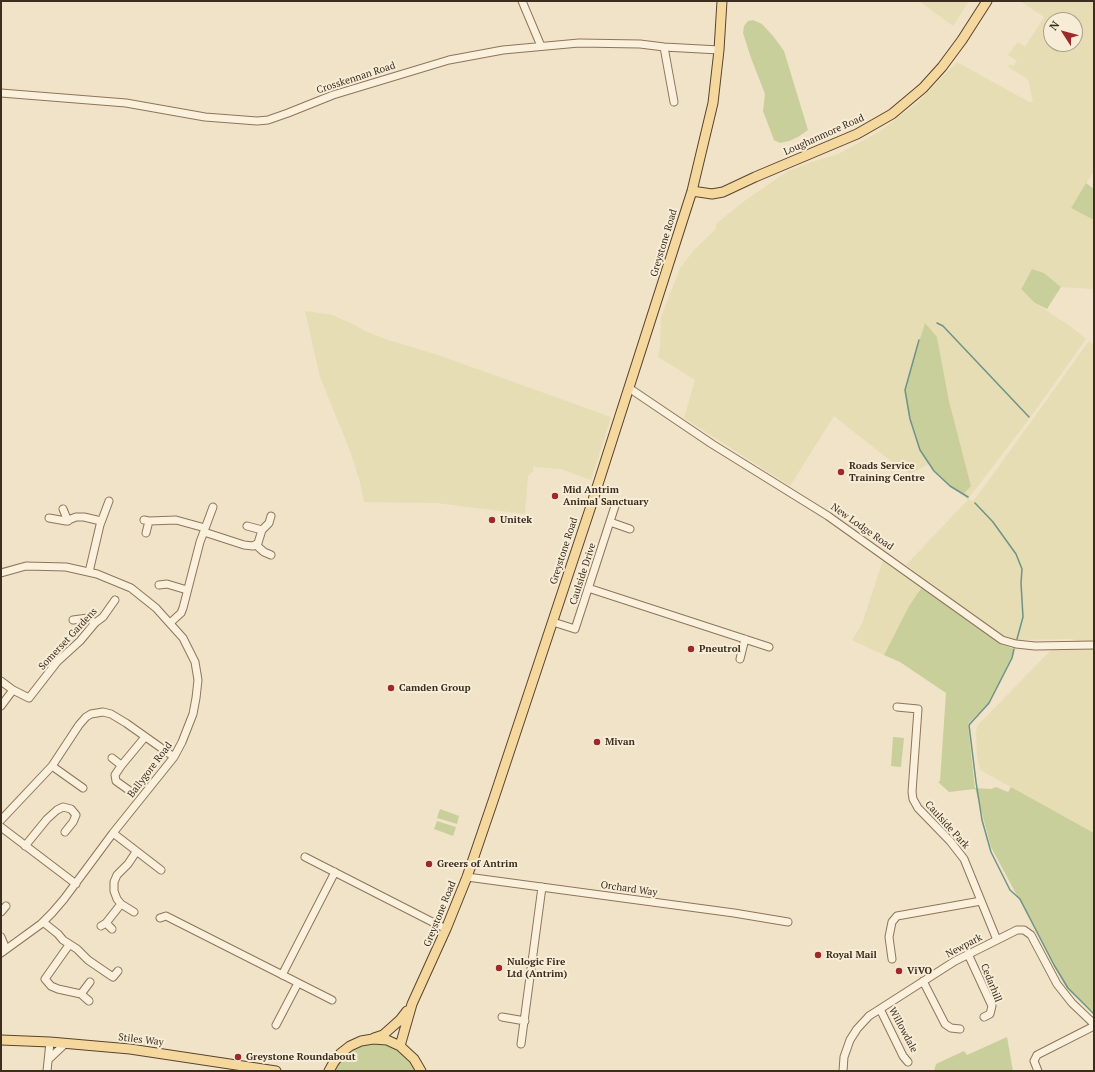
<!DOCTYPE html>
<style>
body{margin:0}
#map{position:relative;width:1095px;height:1072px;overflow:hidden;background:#f0e3c7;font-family:"PT Serif",serif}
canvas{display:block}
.frame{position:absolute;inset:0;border:2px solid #3c2d1f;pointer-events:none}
.north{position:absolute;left:1043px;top:12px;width:40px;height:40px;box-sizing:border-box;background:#f7edd7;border:1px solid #aca08d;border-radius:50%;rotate:306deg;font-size:11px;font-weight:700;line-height:16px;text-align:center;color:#3c2d1f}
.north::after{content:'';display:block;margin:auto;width:14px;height:18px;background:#9e292b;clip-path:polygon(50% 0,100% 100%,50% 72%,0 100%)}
</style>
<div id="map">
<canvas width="1095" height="1072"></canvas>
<div class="frame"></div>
<div class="north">N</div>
</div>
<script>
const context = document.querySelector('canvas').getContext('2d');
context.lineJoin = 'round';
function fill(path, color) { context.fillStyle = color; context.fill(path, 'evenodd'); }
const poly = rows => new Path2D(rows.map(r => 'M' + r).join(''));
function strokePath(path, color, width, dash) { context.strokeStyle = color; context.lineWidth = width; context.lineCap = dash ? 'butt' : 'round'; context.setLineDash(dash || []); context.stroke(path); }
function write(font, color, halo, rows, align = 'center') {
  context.font = font + ' "PT Serif",serif'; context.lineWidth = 4; context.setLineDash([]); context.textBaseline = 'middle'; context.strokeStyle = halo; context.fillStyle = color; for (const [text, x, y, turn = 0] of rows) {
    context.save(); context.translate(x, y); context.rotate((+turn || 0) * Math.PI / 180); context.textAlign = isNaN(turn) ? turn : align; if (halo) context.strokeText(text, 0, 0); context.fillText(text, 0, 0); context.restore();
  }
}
const farmland = poly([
 [919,1,969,1,953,26],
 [1020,1,1094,1,1094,171,1071,208,1094,220,1094,289,1061,287,1044,273,1032,269,1023,284,1021,289,1035,303,1070,326,1086,339,1030,418,968,499,973,501,989,480,1089,341,1094,345,1094,641,1077,641,1072,639,1018,640,1002,636,906,565,968,500,963,495,971,486,949,401,937,337,925,324,919,340,920,450,929,464,910,474,883,455,834,416,790,486,684,418,695,380,658,357,660,348,661,317,680,268,694,250,716,229,716,224,743,202,788,171,821,159,836,155,879,132,917,103,957,62,1029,102,1033,102,1028,79,1008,67,1010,64,1013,66,1017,61,1008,55,1018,42,1025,47,1044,17],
 [1051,20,1075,20,1075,44,1051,44],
 [305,311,332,315,353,324,365,331,388,340,438,355,611,417,591,480,561,469,533,467,533,472,528,476,525,514,436,503,364,502,360,482,349,448,320,377],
 [884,557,923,586,917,594,909,606,884,655,852,640,862,624],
 [1054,647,1094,648,1094,833,980,770,977,757,976,731,978,725]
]);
const green = poly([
 [753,20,762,24,773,36,784,51,808,130,798,137,789,141,780,143,774,140,763,111,765,94,751,58,743,33,744,26,748,21],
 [1086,183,1094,189,1094,220,1071,208],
 [1032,269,1044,273,1061,287,1047,309,1035,303,1021,289],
 [925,323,937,337,949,401,971,486,963,495,950,486,934,471,920,450,910,419,905,390,914,357],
 [923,586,1000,644,1014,649,1012,658,989,703,968,724,975,789,949,792,938,782,940,781,946,693,900,662,884,655,909,606,917,594],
 [893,737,904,738,901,767,891,766],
 [996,787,1008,792,1011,787,1094,833,1094,1012,1067,989,991,847,975,788,991,789],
 [440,809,459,816,457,824,437,818],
 [437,821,456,827,453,836,434,829],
 [1007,1037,1013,1071,934,1071,936,1064,964,1051,967,1055],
 [369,1043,383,1043,396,1048,408,1058,416,1071,333,1071,343,1055,355,1047]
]);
const stream = poly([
 [937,323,943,326,1029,417],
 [919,340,905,390,910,419,920,450,934,471,950,486,968,497],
 [975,503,993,522,1016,554,1022,569,1021,583,1023,617,1017,639],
 [1014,649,1012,658,989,703,969,725,976,782,982,820,991,852,1010,890,1020,899,1054,965,1068,988,1094,1014]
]);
const minor = poly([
 [522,1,541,46],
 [664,47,674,102],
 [1,93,126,103,205,117,257,121,268,120,288,113,333,95,449,60,503,50,579,43,640,44,664,47,719,50],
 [629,388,712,444,828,516,1002,640,1016,644,1035,646,1094,645],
 [63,509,68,521],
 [49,518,66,521,76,517,84,517,101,521],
 [144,520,149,521,176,520,205,528],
 [610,522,630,529],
 [247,526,262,530],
 [204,532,244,545,253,546,258,543,262,530,269,523,271,516],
 [146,533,149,521],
 [256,545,264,552,271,555],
 [89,572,100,525,109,501],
 [1,573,26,566,66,567,97,574,131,588,156,608,183,638,195,662,198,680,196,698,193,714,182,742,174,757,113,833,64,899,52,913,41,924,1,953],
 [159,585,167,584,187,590],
 [588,588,769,647],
 [73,620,88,618,95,623],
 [553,622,575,629,616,503],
 [170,623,181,613,183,608,200,542,213,507],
 [740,659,745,639],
 [1,681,13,690],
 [1,706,13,690,29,698,57,662,80,641,95,623,103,617,115,600],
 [897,707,918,709,912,792,913,799,918,808,950,841,964,859,997,940],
 [112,758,121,765],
 [52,766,83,788],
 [130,791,116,781,115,775,121,766,145,737],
 [1,820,52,766,79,725,86,717,91,714,103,712,111,714,126,723,174,757],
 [1,827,76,884],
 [113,833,161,870],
 [25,846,47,819,57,810,63,807,71,809,76,815,73,822,65,832],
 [305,857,446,929],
 [467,877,734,913,788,922],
 [1,912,6,906],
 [134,912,121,904,117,899,114,891,114,882,117,875,128,864,136,852],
 [160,918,166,916,332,1000],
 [43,922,58,934,63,940,77,949,88,960,107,973,113,977,118,971],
 [106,923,112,929],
 [101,926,106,923,121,904],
 [1,937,6,949],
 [69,945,45,979,51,986,58,989,81,994,89,1001],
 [968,954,992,1006,990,1014,984,1017],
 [892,959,889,937,892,922,897,916,981,901],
 [282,975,335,872],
 [923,981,945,1024,951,1028,960,1029],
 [81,994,90,982],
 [880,1009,903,1056,908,1062],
 [502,1017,525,1021],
 [276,1025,298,983],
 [521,1044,542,887],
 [49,1059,66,1043],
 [47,1071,50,1042],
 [843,1071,844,1057,850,1040,857,1029,869,1016,955,961,1017,930,1024,930,1031,935,1057,984,1072,1003,1094,1024],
 [1038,1071,1034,1061,1037,1055,1094,1026]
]);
const major = poly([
 [692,191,712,194,723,192,755,177,857,134,892,114,923,88,942,67,962,40,987,1],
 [374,1038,383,1035,392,1027,400,1020,407,1011],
 [1,1040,50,1042,130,1049,276,1071],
 [400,1046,412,1004,446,929,467,877,493,801,591,506,692,191,713,103,719,50,722,1],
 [329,1071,334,1062,341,1053,350,1046,361,1041,373,1039,387,1040,400,1046,414,1059,421,1071]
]);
const markers = [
 [841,472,4,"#9e292b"],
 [555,496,4,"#9e292b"],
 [492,520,4,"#9e292b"],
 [691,649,4,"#9e292b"],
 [391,688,4,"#9e292b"],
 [597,742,4,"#9e292b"],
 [429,864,4,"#9e292b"],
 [818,955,4,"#9e292b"],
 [499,968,4,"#9e292b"],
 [899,971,4,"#9e292b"],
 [238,1057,4,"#9e292b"]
];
const streetNames = [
 ["Crosskennan Road",356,78,-18],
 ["Loughanmore Road",824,135,-24],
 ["Greystone Road",664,243,-73],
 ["New Lodge Road",862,527,35],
 ["Greystone Road",564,551,-72],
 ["Caulside Drive",583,574,-72],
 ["Somerset Gardens",68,639,-47],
 ["Ballygore Road",150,770,-53],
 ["Caulside Park",947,825,48],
 ["Orchard Way",629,889,8],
 ["Greystone Road",440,914,-68],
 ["Newpark",964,946,-28],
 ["Cedarhill",991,983,68],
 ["Willowdale",903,1030,62],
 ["Stiles Way",141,1040,7]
];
const poiNames = [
 ["Roads Service",849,466],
 ["Training Centre",849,478],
 ["Mid Antrim",563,490],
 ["Animal Sanctuary",563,502],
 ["Unitek",500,520],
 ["Pneutrol",699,649],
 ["Camden Group",399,688],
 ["Mivan",605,742],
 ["Greers of Antrim",437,864],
 ["Royal Mail",826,955],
 ["Nulogic Fire",507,962],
 ["Ltd (Antrim)",507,974],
 ["ViVO",907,971],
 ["Greystone Roundabout",246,1057]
];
fill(farmland, '#e6ddb4');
fill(green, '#c9cf9a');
strokePath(stream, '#6e9389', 1.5);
strokePath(minor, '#8d755b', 9);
strokePath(major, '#5b432f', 11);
strokePath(minor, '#faf0db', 7);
strokePath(major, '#f4d89e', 9);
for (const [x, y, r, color] of markers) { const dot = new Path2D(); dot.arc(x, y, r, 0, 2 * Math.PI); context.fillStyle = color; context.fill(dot); strokePath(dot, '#f7edd7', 1.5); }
write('10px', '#3c2d1f', '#f7edd7', streetNames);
write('bold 10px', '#3c2d1f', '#f7edd7', poiNames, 'left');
</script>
